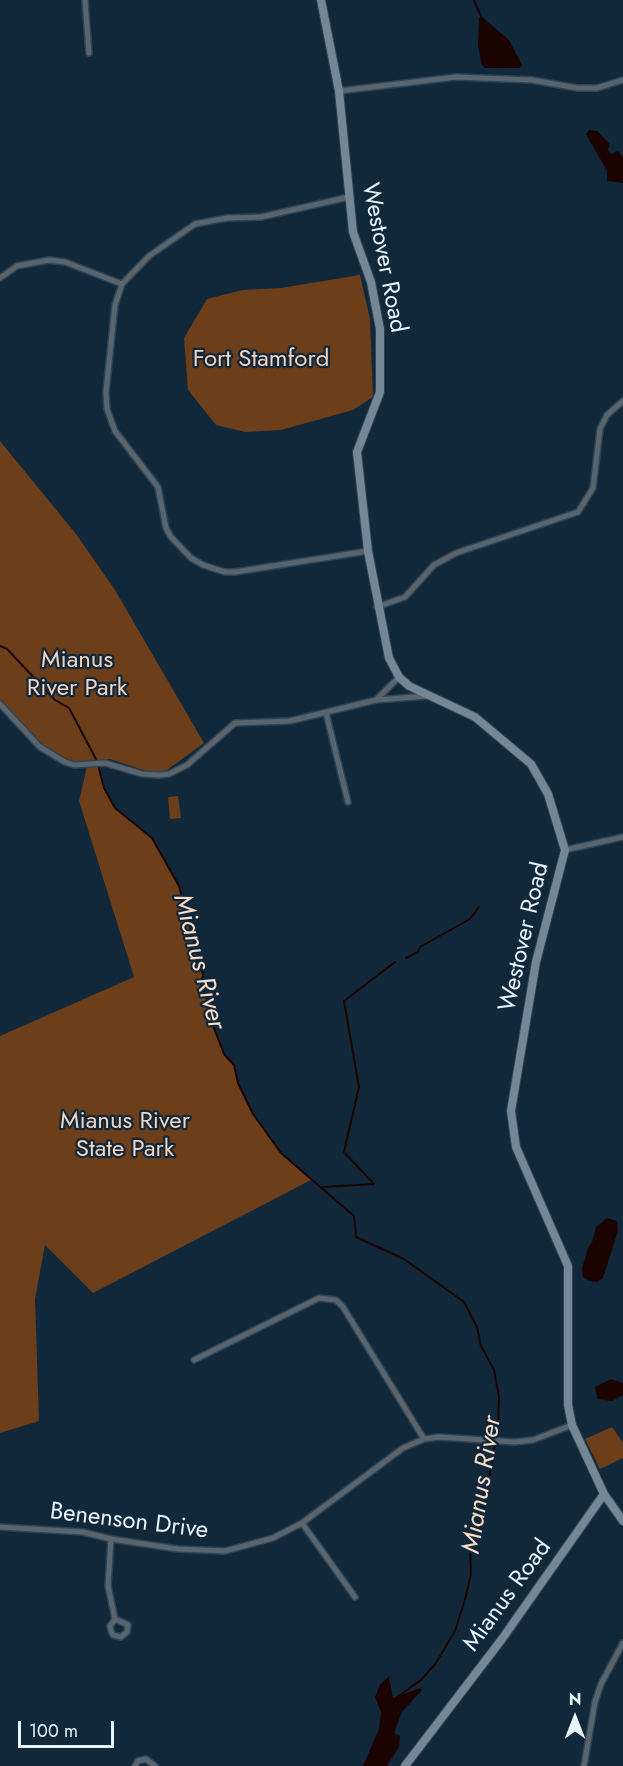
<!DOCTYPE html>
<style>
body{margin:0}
#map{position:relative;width:623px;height:1766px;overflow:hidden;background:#10283a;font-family:Jost,sans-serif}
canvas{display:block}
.north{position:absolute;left:545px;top:1688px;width:60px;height:60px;-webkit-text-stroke:4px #10283a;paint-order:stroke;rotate:0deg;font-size:16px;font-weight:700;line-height:24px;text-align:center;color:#e7f3fd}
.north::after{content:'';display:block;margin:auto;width:21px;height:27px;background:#e7f3fd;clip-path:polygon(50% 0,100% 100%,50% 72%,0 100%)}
.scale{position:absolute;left:18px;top:1721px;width:96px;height:27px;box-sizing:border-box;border:3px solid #e7f3fd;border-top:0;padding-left:8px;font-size:18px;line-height:21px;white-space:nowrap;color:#e7f3fd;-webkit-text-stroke:4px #10283a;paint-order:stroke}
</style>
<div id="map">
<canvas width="623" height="1766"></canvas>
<div class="north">N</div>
<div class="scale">100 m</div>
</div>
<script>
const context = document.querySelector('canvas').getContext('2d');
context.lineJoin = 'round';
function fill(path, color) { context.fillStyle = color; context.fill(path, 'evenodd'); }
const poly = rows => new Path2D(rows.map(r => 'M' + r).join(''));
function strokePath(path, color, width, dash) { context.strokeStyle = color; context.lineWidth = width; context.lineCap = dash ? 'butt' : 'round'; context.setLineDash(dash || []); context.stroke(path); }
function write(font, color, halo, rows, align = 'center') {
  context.font = font + ' Jost,sans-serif'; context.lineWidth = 4.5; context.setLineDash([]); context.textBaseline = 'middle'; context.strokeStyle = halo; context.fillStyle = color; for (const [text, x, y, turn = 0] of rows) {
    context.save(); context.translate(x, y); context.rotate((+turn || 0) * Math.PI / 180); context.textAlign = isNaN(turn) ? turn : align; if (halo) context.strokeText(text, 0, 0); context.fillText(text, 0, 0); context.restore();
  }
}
const green = poly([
 [360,275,370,319,373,397,353,410,281,430,245,432,216,425,188,390,184,338,207,299,243,290,281,288],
 [0,441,76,534,115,590,204,743,167,770,152,773,110,759,97,761,104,788,115,808,152,838,179,886,203,975,201,985,208,1001,208,1013,224,1054,234,1065,238,1083,253,1114,281,1153,311,1180,93,1293,45,1245,35,1299,39,1421,0,1433,0,1036,134,977,79,801,88,762,74,762,50,752,0,701],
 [178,796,181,818,170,819,168,797],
 [612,1427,623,1443,623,1458,600,1469,585,1439]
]);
const water = poly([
 [481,16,509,40,522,65,519,68,485,68,482,65,478,46,479,18],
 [589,130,597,131,610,144,608,150,611,154,618,151,623,157,623,183,607,181,607,171,586,134],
 [607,1218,617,1221,618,1231,603,1278,597,1282,589,1281,583,1277,582,1269,588,1248,592,1242,596,1227],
 [611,1379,623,1383,623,1395,612,1401,598,1399,595,1387],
 [389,1676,393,1698,420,1688,422,1690,402,1712,394,1733,400,1736,399,1747,387,1766,363,1766,379,1729,381,1712,375,1697,380,1685]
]);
const stream = poly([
 [474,0,481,16],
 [0,646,7,649,55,700,69,708,97,761,104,788,115,808,152,838,179,886,203,975,201,985,208,1001,208,1013,224,1054,234,1065,238,1083,253,1114,281,1153,354,1216,356,1237,404,1259,464,1302,477,1327,481,1346,494,1370,499,1397,498,1428,482,1519,470,1546,471,1574,465,1600,455,1631,436,1663,421,1680,393,1700],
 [406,958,418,952,420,947,470,919,479,907],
 [323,1187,374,1184,344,1152,359,1087,344,1001,395,962]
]);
const street = poly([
 [85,0,89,53],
 [339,91,456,77,532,80,577,88,597,88,623,80],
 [349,197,261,217,227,218,195,224,149,256,122,284,115,305,106,392,107,409,115,431,158,487,166,528,171,537,191,558,203,565,225,572,235,572,368,551],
 [0,278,17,266,49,260,65,262,122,284],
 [377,607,405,597,434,565,456,553,578,512,593,488,600,429,607,415,623,401],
 [377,700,427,696],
 [0,704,40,747,65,762,74,765,105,763,142,774,159,775,169,774,187,765,235,723,290,721,376,700,399,677],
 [326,713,348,802],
 [565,850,623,837],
 [194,1360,319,1298,336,1300,343,1307,424,1439],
 [302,1523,355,1597],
 [0,1527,83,1532,111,1539,178,1549,225,1551,273,1538,302,1523,403,1448,424,1439,439,1437,515,1442,533,1440,572,1425],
 [111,1539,108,1586,115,1619,128,1625,127,1632,121,1637,113,1635,111,1631,110,1626,115,1619],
 [135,1766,138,1761,146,1759,155,1766],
 [584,1766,595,1702,601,1684,623,1643]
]);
const secondary = poly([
 [321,0,339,91,353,232,371,282,380,329,380,392,357,452,368,551,389,658,399,677,409,686,475,717,531,764,548,794,565,850,536,962,511,1111,516,1147,568,1266,568,1405,572,1425,604,1494,623,1521],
 [405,1766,502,1639,604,1494]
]);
const streetNames = [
 ["Westover Road",383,258,79],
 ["Westover Road",525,937,-77],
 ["Benenson Drive",129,1522,7],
 ["Mianus Road",508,1596,-54]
];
const parkNames = [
 ["Fort Stamford",261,360],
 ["Mianus",77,661],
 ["River Park",77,689],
 ["Mianus River",125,1122],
 ["State Park",125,1150]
];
const waterNames = [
 ["Mianus River",198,962,75],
 ["Mianus River",483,1485,-81]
];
fill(green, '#6c3e1a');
fill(water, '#1b0400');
strokePath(stream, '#1b0400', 2);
strokePath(street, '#2e4455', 8);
strokePath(secondary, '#2e4455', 10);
strokePath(street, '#59646d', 5);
strokePath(secondary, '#758796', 8);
write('24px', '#e7f3fd', '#10283a', streetNames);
write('24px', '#f4d3bd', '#10283a', parkNames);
write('italic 26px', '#fddcc6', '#10283a', waterNames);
</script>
